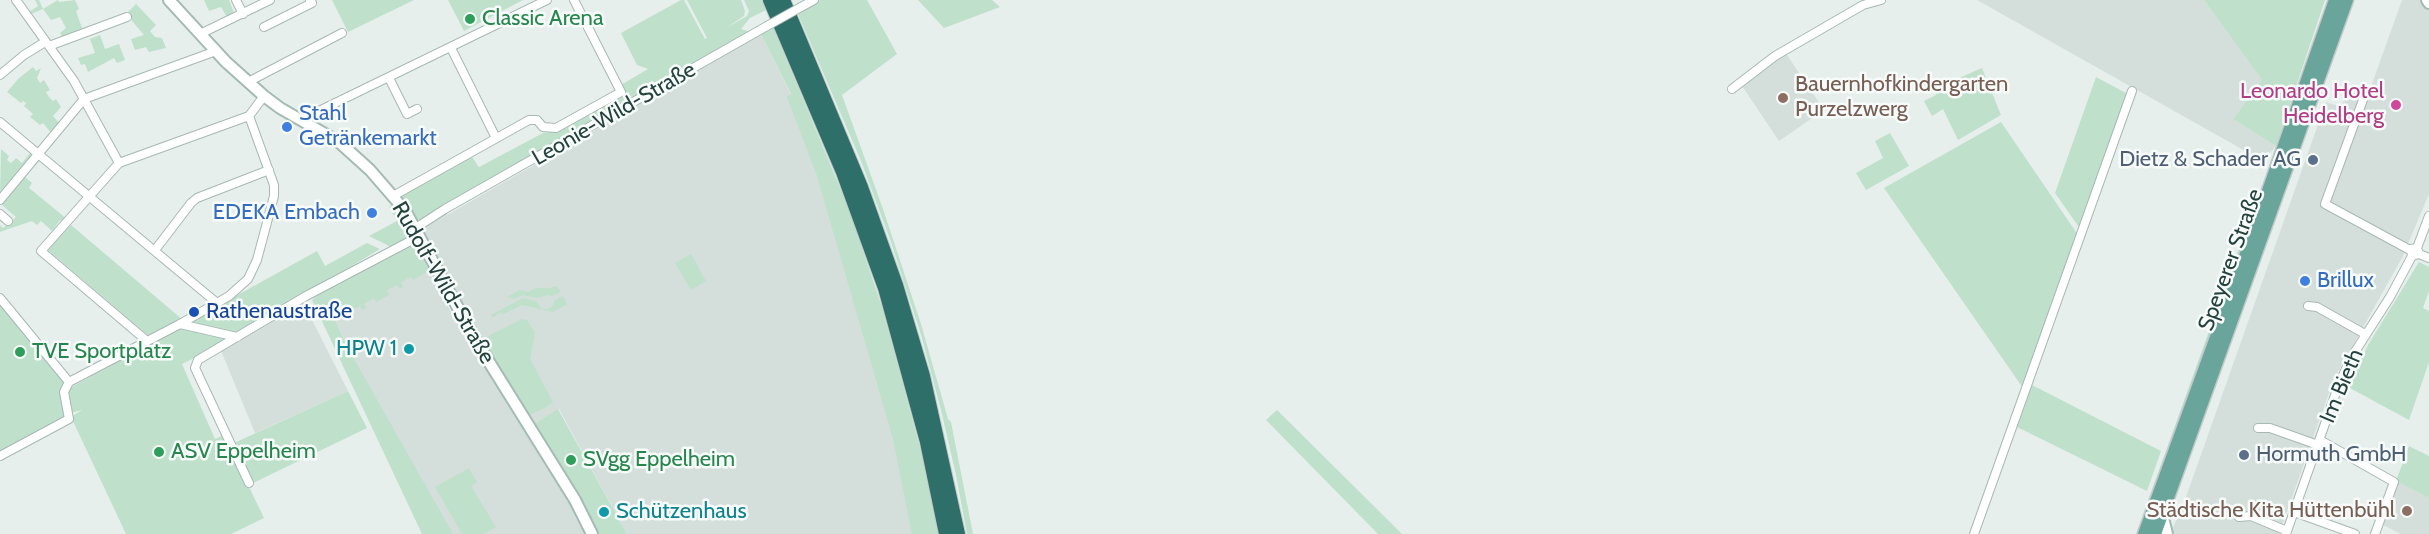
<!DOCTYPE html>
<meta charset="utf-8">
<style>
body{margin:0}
canvas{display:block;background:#e6efec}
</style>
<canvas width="2429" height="534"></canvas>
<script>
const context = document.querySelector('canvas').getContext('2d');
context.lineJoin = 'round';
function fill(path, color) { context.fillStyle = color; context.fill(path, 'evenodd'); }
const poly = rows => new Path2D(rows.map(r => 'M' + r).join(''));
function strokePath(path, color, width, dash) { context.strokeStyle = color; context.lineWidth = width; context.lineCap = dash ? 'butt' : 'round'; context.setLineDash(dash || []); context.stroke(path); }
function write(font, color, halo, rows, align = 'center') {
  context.font = font + ' Cabin,sans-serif'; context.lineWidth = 5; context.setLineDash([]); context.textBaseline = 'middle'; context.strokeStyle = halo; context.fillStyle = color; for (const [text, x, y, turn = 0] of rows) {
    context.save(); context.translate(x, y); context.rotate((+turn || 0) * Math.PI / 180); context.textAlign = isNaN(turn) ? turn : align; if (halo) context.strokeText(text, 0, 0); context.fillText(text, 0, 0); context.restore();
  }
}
const built = poly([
 [1977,0,2204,0,2262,80,2233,119,2276,146,2263,161],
 [2402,0,2427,0,2429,3,2429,194,2402,258,2334,379,2279,534,2176,534,2171,531,2181,511,2326,102,2341,107,2348,89,2368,95],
 [761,34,791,95,933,534,627,534,559,409,534,424,527,424,427,244,422,230,445,212,447,215,600,127,599,124],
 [1785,52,1824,110,1779,141,1742,86],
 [415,247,466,339,470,341,566,497,581,528,585,527,588,534,437,534,324,297],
 [302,300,348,391,255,433,219,346],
 [2396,481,2429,498,2429,534,2401,534,2381,524]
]);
const green = poly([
 [35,0,39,0,43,9,58,0,59,2,75,0,79,9,76,11,83,31,63,38,60,33,66,28,60,17,51,20,43,9,31,14,29,12,38,6],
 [204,0,229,0,234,13,227,17,221,7,209,11],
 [332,0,414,0,348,32],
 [448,0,523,0,464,31],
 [681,0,684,0,705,39,707,38,687,0,741,0,745,11,744,16,726,28,747,16,749,11,744,0,762,0,766,10,750,18,741,29,751,32,422,220,416,219,401,195,472,157,479,167,543,133,553,132,625,93,621,85,648,69,637,65,621,33],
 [820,0,867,0,897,54,842,95,883,209,921,324,948,419,951,422,973,534,967,534,956,475,941,410,922,338,891,242,861,161,798,14],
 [918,0,992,0,1000,7,944,28],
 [2204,0,2325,0,2276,146,2233,119,2262,80],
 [136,4,156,25,150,31,155,37,162,38,166,48,149,52,146,47,135,50,131,39,144,35,126,14],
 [773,27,848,207,882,307,925,466,938,534,912,534,893,439,817,176,787,97,791,94,761,34],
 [100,35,105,49,119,44,125,60,117,63,114,58,88,72,85,64,81,65,78,58,95,53,90,39],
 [33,67,36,71,41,68,37,78,40,83,44,80,50,90,46,92,49,97,53,101,56,99,61,107,53,116,60,124,52,134,43,123,40,125,30,117,33,114,24,106,26,103,23,101,21,103,7,92,19,78],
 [1982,68,2001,115,1958,140,1943,109,1932,116,1924,101,1936,95,1934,89],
 [2096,77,2126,93,2081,230,2055,193],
 [2001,122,2078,235,2023,388,1884,188],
 [1890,133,1909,166,1866,190,1856,173,1883,158,1875,141],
 [1,149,9,156,7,160,11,163,16,158,22,163,30,153,33,156,0,197],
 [2269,172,2143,534,2136,534,2253,209],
 [25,177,32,183,29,188,67,219,64,223,60,220,52,231,41,221,37,225,32,221,0,232,0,225,3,228,16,217,2,205],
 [395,203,409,225,411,233,410,237,391,247,369,236,397,221,389,207],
 [71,225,183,320,150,337,48,250],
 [367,243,380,249,219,346,182,364,215,439,224,435,264,518,231,534,126,534,71,417,82,410,71,413,0,453,0,301,70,388,317,251,325,266],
 [414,243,418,244,430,265,429,271,413,280,411,277,401,282,403,287,400,289,397,285,387,290,389,295,376,302,374,298,364,304,366,308,362,310,360,306,350,311,352,316,347,319,344,315,335,320,349,350,453,534,422,534,312,300,318,294],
 [691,254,706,281,691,290,675,263],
 [2419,262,2429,267,2429,291,2423,308,2429,311,2429,362,2409,420,2348,387,2368,345],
 [556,286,561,292,552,296,548,295,537,298,523,295,514,299,507,297,519,290,529,292,535,288,550,288],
 [563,296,567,304,553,312,522,305,503,314,502,312,492,317,491,315,523,298,536,301,542,309,548,309,553,306,554,301],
 [522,319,527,320,535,333,530,359,553,402,545,408,527,416,485,348,485,341,490,335],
 [2030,384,2161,451,2147,491,2015,426],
 [348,391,367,428,251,484,234,443],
 [558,409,627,534,597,534,587,512,534,424],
 [1277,410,1402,534,1378,534,1266,420],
 [2409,446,2429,456,2429,498,2396,481],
 [469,468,477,482,471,486,496,527,483,534,462,534,435,487]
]);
const street = poly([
 [16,0,74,81,119,163],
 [236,0,243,14],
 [801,7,814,0],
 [264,27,312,3,310,0],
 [200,34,270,0],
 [49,46,127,17],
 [451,48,496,138],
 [0,75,24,55,45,42],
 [389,78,407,114,417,109],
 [248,82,342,33],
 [1732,89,1775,56,1863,5,1881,0],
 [2364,97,2325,204,2410,250],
 [0,122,217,303],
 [305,123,311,115,325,108,547,0],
 [393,196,529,120,537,120,543,127,556,128,621,92,574,0],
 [0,200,84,99,216,51],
 [0,214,8,221],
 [414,229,445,209,767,26],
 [155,250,191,203,197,198,269,170],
 [2419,254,2429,258],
 [2412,256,2419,254,2417,248,2429,216],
 [0,298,69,382],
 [2308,306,2317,307,2365,334],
 [180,324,237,337],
 [147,341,41,251,119,163,249,116],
 [69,382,180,324,229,296,248,279,257,260,274,196,274,185,249,116,264,96],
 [2258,428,2270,428,2318,445],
 [2320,440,2394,482,2375,534],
 [0,456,69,419,64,392,69,382],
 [249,483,195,368,198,360,306,296,418,237],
 [2294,512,2355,534],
 [2239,517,2251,516,2287,531],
 [1974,534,2132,91],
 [2286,534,2339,384,2351,358,2390,297,2412,256,2411,249,2417,248]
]);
const secondary = poly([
 [169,0,226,62,264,96,280,108,339,142,370,170,396,200,407,214,476,341,575,500,592,534],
 [2427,0,2429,3],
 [2162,514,2167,534]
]);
const primary = poly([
 [2144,534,2234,288,2335,0],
 [2155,534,2347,0]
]);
const highway = poly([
 [770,0,843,172,885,288,927,442,946,534],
 [783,0,861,187,896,285,923,376,958,534]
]);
const streetBridge = poly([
 [767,26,801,7]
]);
const markers = [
 [470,19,6,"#2e9e5b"],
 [1783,98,6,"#8d6e63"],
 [2396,105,6,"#d1479c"],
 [287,127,6,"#3f7fe0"],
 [2313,160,6,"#5c6f8a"],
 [372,213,6,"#3f7fe0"],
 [2305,281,6,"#3f7fe0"],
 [194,312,6,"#1a4fb4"],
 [409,349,6,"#0f9aa8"],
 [20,352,6,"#2e9e5b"],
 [159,452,6,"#2e9e5b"],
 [2244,455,6,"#5c6f8a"],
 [571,460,6,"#2e9e5b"],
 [2407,511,6,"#8d6e63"],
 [604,512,6,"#0f9aa8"]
];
const leisureNames = [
 ["Classic Arena",482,19],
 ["TVE Sportplatz",32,352],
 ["ASV Eppelheim",171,452],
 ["SVgg Eppelheim",583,460]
];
const educationNames = [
 ["Bauernhofkindergarten",1795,85],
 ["Purzelzwerg",1795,110],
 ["Städtische Kita Hüttenbühl",2395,511,"right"]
];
const hotelNames = [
 ["Leonardo Hotel",2384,92],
 ["Heidelberg",2384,117]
];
const shopNames = [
 ["Stahl",299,114],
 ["Getränkemarkt",299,139],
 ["EDEKA Embach",360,213,"right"],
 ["Brillux",2317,281]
];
const streetNames = [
 ["Leonie-Wild-Straße",614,114,-30],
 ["Speyerer Straße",2231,260,-70],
 ["Rudolf-Wild-Straße",443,283,60],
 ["Im Bieth",2342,386,-67]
];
const serviceNames = [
 ["Dietz & Schader AG",2301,160],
 ["Hormuth GmbH",2256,455,"left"]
];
const transitNames = [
 ["Rathenaustraße",206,312]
];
const cultureNames = [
 ["HPW 1",397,349],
 ["Schützenhaus",616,512,"left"]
];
fill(built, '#d4dfdb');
fill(green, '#bfe0cb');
strokePath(street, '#a8b8b4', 10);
strokePath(secondary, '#a4bbb5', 14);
strokePath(primary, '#c2cac9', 15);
strokePath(highway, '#c2cac9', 16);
strokePath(street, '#fff', 8);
strokePath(secondary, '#fff', 10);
strokePath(primary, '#6aa59c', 12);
strokePath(highway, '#2f6f69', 14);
strokePath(streetBridge, '#a8b8b4', 10, []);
strokePath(streetBridge, '#fff', 8);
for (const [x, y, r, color] of markers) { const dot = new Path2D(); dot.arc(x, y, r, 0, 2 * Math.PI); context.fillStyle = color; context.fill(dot); strokePath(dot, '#f7fbf9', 2); }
write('22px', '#27864d', '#f7fbf9', leisureNames, 'left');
write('22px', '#785e54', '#f7fbf9', educationNames, 'left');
write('22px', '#b23c85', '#f7fbf9', hotelNames, 'right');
write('22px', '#366cbe', '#f7fbf9', shopNames, 'left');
write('22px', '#24423d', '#f7fbf9', streetNames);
write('22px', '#4e5e75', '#f7fbf9', serviceNames, 'right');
write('22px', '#164399', '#f7fbf9', transitNames, 'left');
write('22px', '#0d838f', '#f7fbf9', cultureNames, 'right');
</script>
